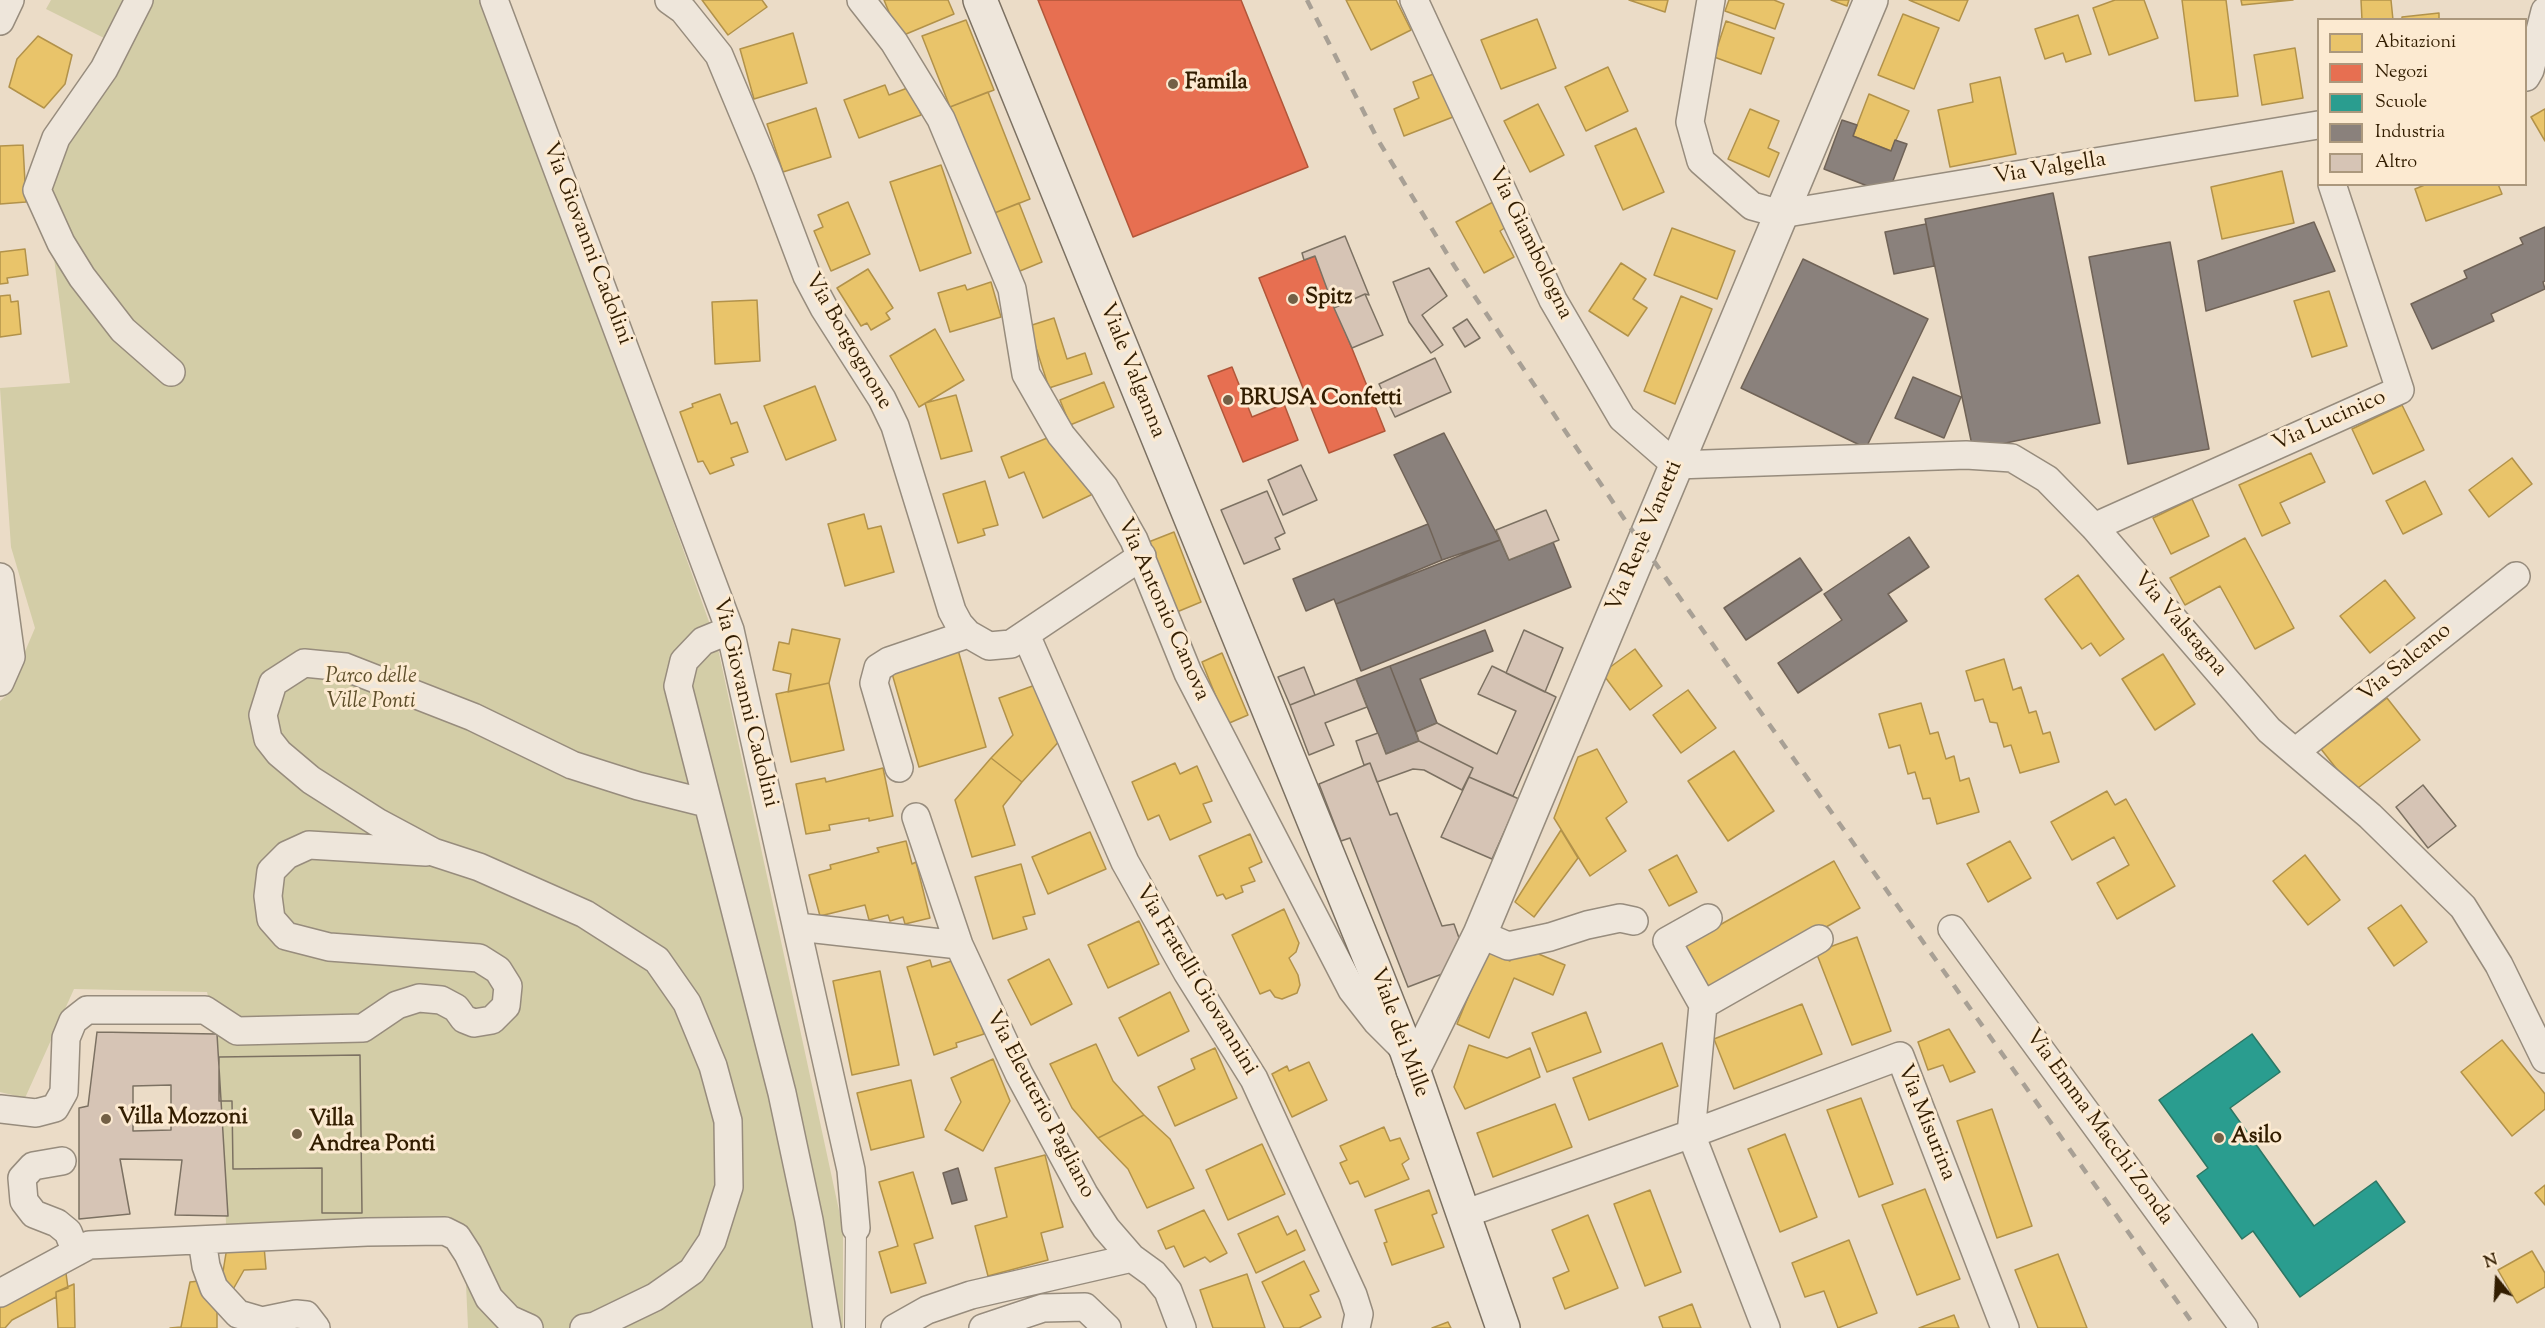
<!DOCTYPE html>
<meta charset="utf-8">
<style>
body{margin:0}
#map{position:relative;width:2545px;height:1328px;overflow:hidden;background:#ebdcc7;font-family:"Sorts Mill Goudy",serif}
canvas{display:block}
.legend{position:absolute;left:2317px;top:18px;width:210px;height:168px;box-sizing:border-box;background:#fcead1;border:2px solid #ab987d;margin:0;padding:8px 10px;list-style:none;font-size:18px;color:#321d00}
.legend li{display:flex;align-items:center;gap:12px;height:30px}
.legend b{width:30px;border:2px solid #ab987d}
.north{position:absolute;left:2467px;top:1250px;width:60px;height:60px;-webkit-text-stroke:4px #fcead1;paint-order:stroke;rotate:342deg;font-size:16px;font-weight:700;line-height:24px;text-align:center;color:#321d00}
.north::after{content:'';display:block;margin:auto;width:21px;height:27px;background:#321d00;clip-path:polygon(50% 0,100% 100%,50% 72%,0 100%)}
</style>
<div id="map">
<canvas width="2545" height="1328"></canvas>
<ul class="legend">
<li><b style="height:16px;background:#e9c46a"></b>Abitazioni</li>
<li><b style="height:16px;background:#e76f51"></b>Negozi</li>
<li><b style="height:16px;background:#2a9d8f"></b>Scuole</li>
<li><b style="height:16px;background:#8a817c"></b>Industria</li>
<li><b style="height:16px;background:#d6c4b5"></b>Altro</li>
</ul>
<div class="north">N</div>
</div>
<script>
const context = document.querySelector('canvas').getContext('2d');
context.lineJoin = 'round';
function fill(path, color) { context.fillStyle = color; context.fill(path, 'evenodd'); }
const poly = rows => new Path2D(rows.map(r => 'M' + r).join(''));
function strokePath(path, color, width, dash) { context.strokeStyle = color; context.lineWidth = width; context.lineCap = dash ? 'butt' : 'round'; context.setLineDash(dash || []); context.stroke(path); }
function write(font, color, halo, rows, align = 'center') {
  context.font = font + ' "Sorts Mill Goudy",serif'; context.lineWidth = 6; context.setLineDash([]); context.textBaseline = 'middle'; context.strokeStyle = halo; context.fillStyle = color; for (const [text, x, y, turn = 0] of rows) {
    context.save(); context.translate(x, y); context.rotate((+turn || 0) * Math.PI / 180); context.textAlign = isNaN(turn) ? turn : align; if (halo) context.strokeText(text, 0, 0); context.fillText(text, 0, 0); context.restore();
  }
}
const green = poly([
 [51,0,486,0,717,644,843,1229,843,1328,468,1328,464,1240,227,1247,219,1057,217,1034,207,992,74,989,25,1098,0,1092,0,701,6,696,35,628,11,547,0,388,70,383,43,172,128,50,46,9]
]);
const homes = poly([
 [702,0,762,0,767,7,728,35,702,0],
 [884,0,948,0,954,14,899,37,884,0],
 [1346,0,1396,0,1411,30,1371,50,1346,0],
 [1629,0,1668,0,1665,12,1629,0],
 [1729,0,1774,0,1784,4,1775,29,1725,11,1729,0],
 [1831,0,1849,0,1847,6,1831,0],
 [1909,0,1968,0,1959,21,1909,0],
 [2115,0,2144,0,2158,38,2109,55,2093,8,2115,0],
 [2182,0,2226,0,2238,96,2195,101,2182,0],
 [2241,0,2293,0,2242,5,2241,0],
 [2361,0,2391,0,2393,20,2362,20,2361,0],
 [2439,13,2439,20,2402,20,2402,17,2439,13],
 [1903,14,1939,28,1914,89,1878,75,1903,14],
 [2078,15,2091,54,2066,62,2063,53,2045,59,2035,29,2078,15],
 [1537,19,1556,68,1501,89,1481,40,1537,19],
 [966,20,994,90,950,107,922,36,966,20],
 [1726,21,1774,38,1761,74,1714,57,1726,21],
 [793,33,807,83,754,99,740,49,793,33],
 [38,36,72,55,65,84,44,108,9,87,17,59,38,36],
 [2295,48,2303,98,2262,105,2254,55,2295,48],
 [1608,67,1628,111,1586,131,1565,87,1608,67],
 [1436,73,1453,117,1404,136,1394,109,1419,98,1413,82,1436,73],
 [2000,77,2016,154,1950,167,1938,110,1973,102,1970,84,2000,77],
 [885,85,889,95,910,87,921,115,859,138,844,100,885,85],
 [988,92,1030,199,992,214,950,107,988,92],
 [1869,94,1909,111,1891,151,1853,136,1869,94],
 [1538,104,1564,155,1530,172,1504,121,1538,104],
 [816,108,831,157,783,172,767,124,816,108],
 [1750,109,1779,121,1768,148,1779,153,1769,177,1728,159,1750,109],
 [2545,109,2545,141,2531,117,2545,109],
 [1636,128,1664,192,1623,210,1595,146,1636,128],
 [23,145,26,202,0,204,0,146,23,145],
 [941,165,971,253,920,271,890,182,941,165],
 [2282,171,2294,223,2222,239,2211,187,2282,171],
 [2427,184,2498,184,2502,194,2426,221,2415,189,2427,184],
 [848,202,870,254,831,271,814,231,823,227,818,215,848,202],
 [1493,202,1506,227,1500,231,1514,257,1484,273,1456,222,1493,202],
 [1019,203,1042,262,1015,273,992,214,1019,203],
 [1672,228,1735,251,1717,299,1654,275,1672,228],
 [25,249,28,275,7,278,8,283,0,284,0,252,25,249],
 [1621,263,1646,279,1633,299,1647,308,1628,336,1589,311,1621,263],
 [868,269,893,308,886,313,890,319,871,330,867,323,861,326,837,288,868,269],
 [991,282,1001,317,950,332,938,293,965,285,967,290,991,282],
 [2329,291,2347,346,2312,357,2294,301,2329,291],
 [10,295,11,302,18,301,21,334,0,337,0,296,10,295],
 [1681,296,1712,309,1675,404,1644,391,1681,296],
 [757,300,760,361,715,364,712,302,757,300],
 [1054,318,1067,359,1085,353,1092,374,1049,388,1029,326,1054,318],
 [935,329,964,380,919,407,890,356,935,329],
 [1104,382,1114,407,1070,425,1060,400,1104,382],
 [815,386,836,440,786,460,764,406,815,386],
 [720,394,731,424,737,422,748,452,731,458,734,465,710,474,703,461,698,462,680,412,693,407,692,404,720,394],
 [956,395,972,451,941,459,925,403,956,395],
 [2402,405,2424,450,2373,474,2352,429,2402,405],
 [1052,436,1097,492,1043,518,1024,472,1009,478,1001,457,1052,436],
 [2311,453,2325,482,2280,503,2290,523,2262,536,2239,485,2311,453],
 [2512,458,2532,484,2489,517,2469,490,2512,458],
 [985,481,998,525,983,529,985,535,958,543,943,494,985,481],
 [2425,481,2442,514,2403,534,2386,501,2425,481],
 [2192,499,2209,536,2171,554,2153,518,2192,499],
 [864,514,868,529,881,526,894,572,845,586,828,524,864,514],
 [1174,532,1201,602,1172,614,1146,543,1174,532],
 [2245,538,2294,628,2255,649,2220,586,2185,605,2170,578,2245,538],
 [2078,575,2124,639,2100,656,2091,643,2082,649,2045,599,2078,575],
 [2385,580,2415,618,2370,653,2340,616,2385,580],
 [792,629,840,639,829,683,788,692,791,674,773,670,779,642,789,644,792,629],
 [1635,649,1662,686,1630,710,1602,673,1635,649],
 [958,650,986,747,919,767,891,670,958,650],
 [1222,653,1248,715,1227,724,1202,662,1222,653],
 [2163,654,2195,704,2155,730,2122,679,2163,654],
 [2004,659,2013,690,2021,687,2029,713,2036,711,2043,734,2050,732,2059,762,2020,773,2011,745,2004,747,1997,723,1990,722,1983,699,1975,701,1966,671,2004,659],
 [829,683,844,750,791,762,776,694,829,683],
 [1041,683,1063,737,1022,782,991,758,1013,735,999,698,1041,683],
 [1688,690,1716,728,1681,753,1653,715,1688,690],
 [2387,698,2420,740,2354,791,2321,749,2387,698],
 [1921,703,1930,734,1938,732,1946,759,1954,756,1960,781,1969,778,1979,812,1937,824,1930,798,1923,799,1915,772,1908,774,1900,745,1889,748,1879,714,1921,703],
 [1597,749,1627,802,1606,818,1626,851,1590,876,1554,818,1578,757,1597,749],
 [1734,751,1774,811,1728,841,1688,781,1734,751],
 [991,758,1022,782,1003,806,1015,845,972,857,955,800,991,758],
 [1175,763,1180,774,1197,766,1212,801,1203,804,1211,822,1170,840,1159,815,1148,820,1132,782,1175,763],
 [883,768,893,816,869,821,869,818,829,825,830,830,806,834,796,784,825,778,826,782,883,768],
 [2107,791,2115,805,2126,799,2175,886,2117,919,2097,883,2129,865,2114,837,2072,860,2051,822,2107,791],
 [1561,830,1578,858,1534,917,1515,902,1561,830],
 [1090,832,1106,869,1048,894,1032,857,1090,832],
 [1250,834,1262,862,1249,868,1255,881,1241,886,1243,892,1226,899,1223,894,1217,896,1199,856,1250,834],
 [906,841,912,864,916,862,930,918,905,924,903,917,890,921,888,915,869,920,865,905,820,916,809,875,831,869,830,865,879,852,877,848,906,841],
 [2010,841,2031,878,1988,902,1967,864,2010,841],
 [1677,855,1697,892,1669,906,1649,870,1677,855],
 [2305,855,2340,900,2308,925,2273,881,2305,855],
 [1834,861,1860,908,1710,992,1684,945,1834,861],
 [1021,864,1035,914,1023,917,1027,929,993,939,975,877,1021,864],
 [2401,905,2427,942,2394,966,2368,928,2401,905],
 [1284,909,1299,943,1296,952,1289,958,1298,975,1300,985,1297,993,1282,999,1275,997,1270,990,1260,994,1232,935,1284,909],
 [1139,921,1159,964,1108,988,1088,945,1139,921],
 [1857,937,1891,1031,1852,1045,1816,952,1857,937],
 [1517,945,1565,965,1553,995,1514,978,1489,1038,1457,1024,1487,951,1510,961,1517,945],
 [1049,959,1072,1004,1031,1025,1008,980,1049,959],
 [930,960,932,967,955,960,968,984,984,1034,956,1043,957,1047,934,1055,907,967,930,960],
 [880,971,899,1065,852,1075,833,981,880,971],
 [1170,992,1189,1031,1138,1056,1119,1018,1170,992],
 [1802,1004,1822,1054,1734,1089,1714,1039,1802,1004],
 [1586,1012,1601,1052,1547,1072,1532,1033,1586,1012],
 [1949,1029,1975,1072,1950,1082,1943,1065,1928,1070,1918,1042,1949,1029],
 [2502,1040,2545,1094,2545,1109,2512,1136,2461,1072,2502,1040],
 [1662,1043,1678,1086,1589,1120,1573,1078,1662,1043],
 [1096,1044,1113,1081,1144,1115,1098,1138,1072,1108,1050,1064,1096,1044],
 [1469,1045,1507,1058,1530,1048,1540,1077,1465,1109,1454,1087,1469,1045],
 [1215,1048,1237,1098,1175,1126,1158,1087,1195,1069,1191,1059,1215,1048],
 [993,1059,1010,1101,983,1151,945,1130,961,1102,951,1078,993,1059],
 [1309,1062,1327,1100,1292,1117,1272,1074,1287,1066,1289,1071,1309,1062],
 [911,1080,924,1137,871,1150,857,1093,911,1080],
 [1861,1098,1893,1184,1859,1197,1827,1110,1861,1098],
 [1555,1104,1572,1147,1493,1177,1477,1133,1555,1104],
 [1992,1109,2032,1226,1997,1238,1957,1121,1992,1109],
 [1144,1115,1170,1139,1194,1188,1147,1208,1128,1169,1098,1138,1144,1115],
 [1384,1127,1390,1141,1400,1138,1409,1159,1402,1164,1409,1179,1365,1197,1358,1181,1350,1184,1340,1163,1347,1160,1340,1146,1384,1127],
 [1785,1134,1817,1217,1780,1232,1748,1149,1785,1134],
 [1262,1144,1285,1194,1228,1220,1206,1170,1262,1144],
 [1045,1155,1063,1227,1041,1233,1048,1260,988,1276,975,1226,1007,1217,995,1168,1045,1155],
 [913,1172,933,1238,914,1244,926,1283,891,1293,879,1252,898,1246,879,1182,913,1172],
 [2545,1185,2545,1205,2535,1193,2545,1185],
 [1925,1189,1960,1279,1917,1295,1882,1205,1925,1189],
 [1429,1190,1437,1213,1432,1215,1444,1247,1392,1265,1384,1243,1387,1242,1375,1210,1429,1190],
 [1650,1190,1681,1272,1645,1286,1614,1204,1650,1190],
 [1204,1210,1227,1253,1210,1262,1205,1257,1184,1267,1174,1246,1166,1249,1158,1231,1204,1210],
 [1588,1215,1618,1288,1565,1309,1553,1278,1569,1271,1552,1230,1588,1215],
 [1278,1216,1287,1235,1296,1230,1305,1250,1256,1273,1238,1234,1278,1216],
 [1849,1240,1877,1313,1838,1328,1824,1291,1805,1297,1792,1263,1849,1240],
 [264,1246,266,1269,244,1270,231,1293,221,1284,227,1247,264,1246],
 [2532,1251,2545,1273,2545,1287,2517,1303,2498,1270,2532,1251],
 [2058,1254,2087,1328,2038,1328,2015,1270,2058,1254],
 [1304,1261,1319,1291,1310,1295,1321,1317,1299,1328,1284,1328,1262,1282,1304,1261],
 [65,1266,68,1288,56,1292,56,1297,12,1320,5,1328,0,1328,0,1301,65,1266],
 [1247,1274,1265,1328,1213,1328,1200,1290,1247,1274],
 [199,1281,200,1290,217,1307,217,1328,170,1328,181,1327,190,1282,199,1281],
 [74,1284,75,1328,58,1328,56,1292,74,1284],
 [1692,1304,1701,1328,1663,1328,1659,1317,1692,1304],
 [1954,1315,1959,1328,1919,1328,1954,1315],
 [1448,1322,1451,1328,1432,1328,1448,1322]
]);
const shops = poly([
 [1038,0,1241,0,1308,167,1133,237,1038,0],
 [1315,256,1385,431,1329,453,1259,278,1315,256],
 [1232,367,1252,417,1284,404,1298,440,1243,462,1208,376,1232,367]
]);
const schools = poly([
 [2252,1034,2280,1072,2230,1108,2314,1226,2376,1181,2405,1222,2300,1297,2253,1231,2242,1239,2197,1176,2208,1168,2159,1100,2252,1034]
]);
const industry = poly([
 [1842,120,1857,125,1853,136,1891,151,1895,140,1907,144,1888,194,1824,169,1842,120],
 [2053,193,2100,423,1973,450,1925,219,2053,193],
 [2314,222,2335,271,2206,311,2198,261,2314,222],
 [1926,224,1934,266,1894,274,1885,232,1926,224],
 [2545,227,2545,281,2543,282,2545,289,2491,314,2494,321,2432,349,2411,304,2467,278,2464,271,2523,244,2520,238,2545,227],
 [2170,242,2209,449,2128,464,2089,257,2170,242],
 [1803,259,1928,319,1866,448,1741,388,1803,259],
 [1913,377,1961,397,1944,438,1895,418,1913,377],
 [1444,433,1500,540,1442,560,1428,524,1394,455,1444,433],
 [1428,524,1442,560,1336,604,1334,599,1306,611,1293,579,1428,524],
 [1909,537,1929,567,1888,594,1907,621,1798,693,1778,663,1842,620,1824,594,1909,537],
 [1500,540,1509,560,1553,542,1571,587,1361,671,1336,604,1500,540],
 [1800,558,1822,590,1746,640,1724,608,1800,558],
 [1485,630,1493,651,1420,679,1437,723,1416,732,1390,666,1485,630],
 [1390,666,1419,741,1386,754,1356,679,1390,666],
 [958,1168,967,1200,952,1204,943,1173,958,1168]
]);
const building = poly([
 [1345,236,1369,295,1365,294,1334,308,1315,256,1304,260,1302,253,1345,236],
 [1429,268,1447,296,1422,315,1443,345,1431,353,1409,322,1393,282,1429,268],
 [1365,294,1383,335,1352,348,1334,308,1365,294],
 [1467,319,1480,338,1465,347,1453,328,1467,319],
 [1435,358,1451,392,1395,417,1379,384,1435,358],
 [1301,465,1317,500,1283,515,1268,480,1301,465],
 [1267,491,1285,533,1275,538,1280,549,1244,564,1221,510,1267,491],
 [1546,510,1559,540,1509,560,1496,530,1546,510],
 [1524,630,1563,648,1545,692,1506,673,1524,630],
 [1492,666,1556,697,1513,796,1469,777,1473,768,1419,741,1416,732,1437,723,1497,754,1516,711,1478,694,1492,666],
 [1304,667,1315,695,1290,705,1278,677,1304,667],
 [1356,679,1367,707,1325,723,1334,745,1309,755,1290,705,1356,679],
 [1378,733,1386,754,1419,741,1473,768,1462,790,1424,770,1413,769,1377,782,1370,763,1364,765,1356,741,1378,733],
 [1370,763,1390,815,1397,813,1442,926,1454,924,1462,946,1450,971,1408,987,1350,838,1341,841,1319,784,1370,763],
 [1469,777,1519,799,1492,859,1441,837,1469,777],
 [2423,785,2456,826,2428,848,2396,807,2423,785],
 [97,1032,217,1034,228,1216,175,1215,182,1160,120,1159,130,1214,79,1219,79,1108,88,1106,97,1032],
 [171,1085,171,1130,133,1131,133,1086,171,1085],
 [360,1055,362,1213,322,1213,322,1168,233,1169,232,1101,219,1101,219,1057,360,1055],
 [360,1055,362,1213,322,1213,322,1168,233,1169,232,1101,219,1101,219,1057,360,1055]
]);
const pedestrian = poly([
 [855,1328,856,1228]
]);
const minor = poly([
 [139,0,104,69,56,138,37,190,61,243,82,277,123,330,171,372],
 [494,0,730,630,851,1170,856,1228],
 [669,0,683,10,719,55,767,170,807,276,824,308,882,399,895,426,952,611,959,624,968,634,989,646,1011,644,1142,556],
 [861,0,894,42,941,119,1012,289,1026,374,1061,435,1104,487,1134,540,1188,673,1352,990,1377,1022,1404,1049],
 [1414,0,1553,300,1622,418,1676,465,1966,455,2012,458,2047,479,2094,527,2269,730,2370,816,2463,907,2499,965,2545,1059],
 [1711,0,1690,122,1701,161,1752,206,1781,214,2318,125],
 [0,21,10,0],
 [2526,77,2530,70,2545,11],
 [2094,527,2400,390,2332,184],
 [0,577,11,657,0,682],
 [730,630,703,641,684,661,678,686,782,1093,809,1220,827,1328],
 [1026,635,1125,862,1187,972,1254,1079,1353,1295,1359,1314,1356,1328],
 [2295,752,2516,576],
 [899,768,874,683,878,668,889,661,968,634],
 [916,817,959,945,1019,1074,1084,1194,1106,1228,1132,1258,1154,1274,1168,1291,1182,1328],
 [1708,918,1667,941,1703,1005,1691,1134,1766,1328],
 [798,927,959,945],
 [1952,929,2244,1328],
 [1480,934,1508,946,1550,937,1587,925,1620,918,1634,921],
 [1703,1005,1819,939],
 [0,1109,36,1113,55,1108,64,1092,66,1038,73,1021,87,1010,205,1010,237,1031,363,1028,397,1005,419,998,441,1000,456,1008,464,1019,474,1023,492,1020,506,1006,508,986,498,970,479,958,329,947,286,936,271,919,268,896,271,871,287,855,309,845,426,852],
 [62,1161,33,1166,22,1178,24,1201,34,1214,57,1223,68,1232,76,1252],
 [1464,1214,1691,1134,1900,1056,2005,1328],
 [202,1240,206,1266,214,1288,238,1314,262,1321,296,1314,306,1315,316,1328],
 [0,1293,89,1245,367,1232,445,1231,457,1237,468,1254,489,1298,509,1319,529,1328],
 [584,1328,595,1326,655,1297,692,1271,712,1241,729,1187,728,1121,713,1066,687,1003,657,960,585,914,479,867,433,852,377,822,311,780,279,753,268,739,263,715,273,683,304,663,345,667,473,717,572,765,638,786,706,803],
 [895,1328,927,1310,971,1295,1132,1258],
 [983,1328,1043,1308,1085,1307,1107,1328]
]);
const tertiary = poly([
 [1413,1070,1480,934,1871,0]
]);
const secondary = poly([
 [980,0,1373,966,1407,1052,1503,1328]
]);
const rail = poly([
 [1307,0,1378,140,1455,267,1627,523,2196,1328]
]);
const markers = [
 [1173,84,6,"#736046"],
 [1293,299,6,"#736046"],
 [1228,400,6,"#736046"],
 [106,1119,6,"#736046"],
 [297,1134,6,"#736046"],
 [2219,1138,6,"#736046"]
];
const poiNames = [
 ["Famila",1185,84],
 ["Spitz",1305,299],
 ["BRUSA Confetti",1240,400],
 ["Villa Mozzoni",118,1119],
 ["Villa",309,1121],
 ["Andrea Ponti",309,1146],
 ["Asilo",2231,1138]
];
const streetNames = [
 ["Via Valgella",2050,170,-9],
 ["Via Giovanni Cadolini",586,244,69],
 ["Via Giambologna",1529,244,64],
 ["Via Borgognone",847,342,60],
 ["Viale Valganna",1131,371,68],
 ["Via Lucinico",2330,422,-24],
 ["Via Renè Vanetti",1646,537,-67],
 ["Via Antonio Canova",1162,610,66],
 ["Via Valstagna",2179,625,49],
 ["Via Salcano",2406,664,-39],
 ["Via Giovanni Cadolini",744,703,76],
 ["Via Fratelli Giovannini",1195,981,59],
 ["Viale dei Mille",1398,1033,70],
 ["Via Eleuterio Pagliano",1039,1105,62],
 ["Via Misurina",1925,1123,68],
 ["Via Emma Macchi Zonda",2098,1128,54]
];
const parkNames = [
 ["Parco delle",371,678],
 ["Ville Ponti",371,703]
];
fill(green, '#d3cda7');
fill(homes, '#e9c46a');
strokePath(homes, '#b2924a', 1.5);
fill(shops, '#e76f51');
strokePath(shops, '#b15639', 1.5);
fill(schools, '#2a9d8f');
strokePath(schools, '#2c7764', 1.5);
fill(industry, '#8a817c');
strokePath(industry, '#706357', 1.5);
fill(building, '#d6c4b5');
strokePath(building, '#7c7162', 1.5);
strokePath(pedestrian, '#978c7d', 22);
strokePath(minor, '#978c7d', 30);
strokePath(tertiary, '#978c7d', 36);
strokePath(secondary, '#7c7162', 36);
strokePath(pedestrian, '#eee6db', 20);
strokePath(minor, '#eee6db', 27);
strokePath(tertiary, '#eee6db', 33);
strokePath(secondary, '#eee6db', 33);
strokePath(rail, '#a8a095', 4.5, [10, 10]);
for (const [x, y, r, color] of markers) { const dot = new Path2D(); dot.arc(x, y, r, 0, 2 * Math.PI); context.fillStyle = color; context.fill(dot); strokePath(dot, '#fcead1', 2); }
write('bold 22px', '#321d00', '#fcead1', poiNames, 'left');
write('22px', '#321d00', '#fcead1', streetNames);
write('italic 22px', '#5d4e2a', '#fcead1', parkNames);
</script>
